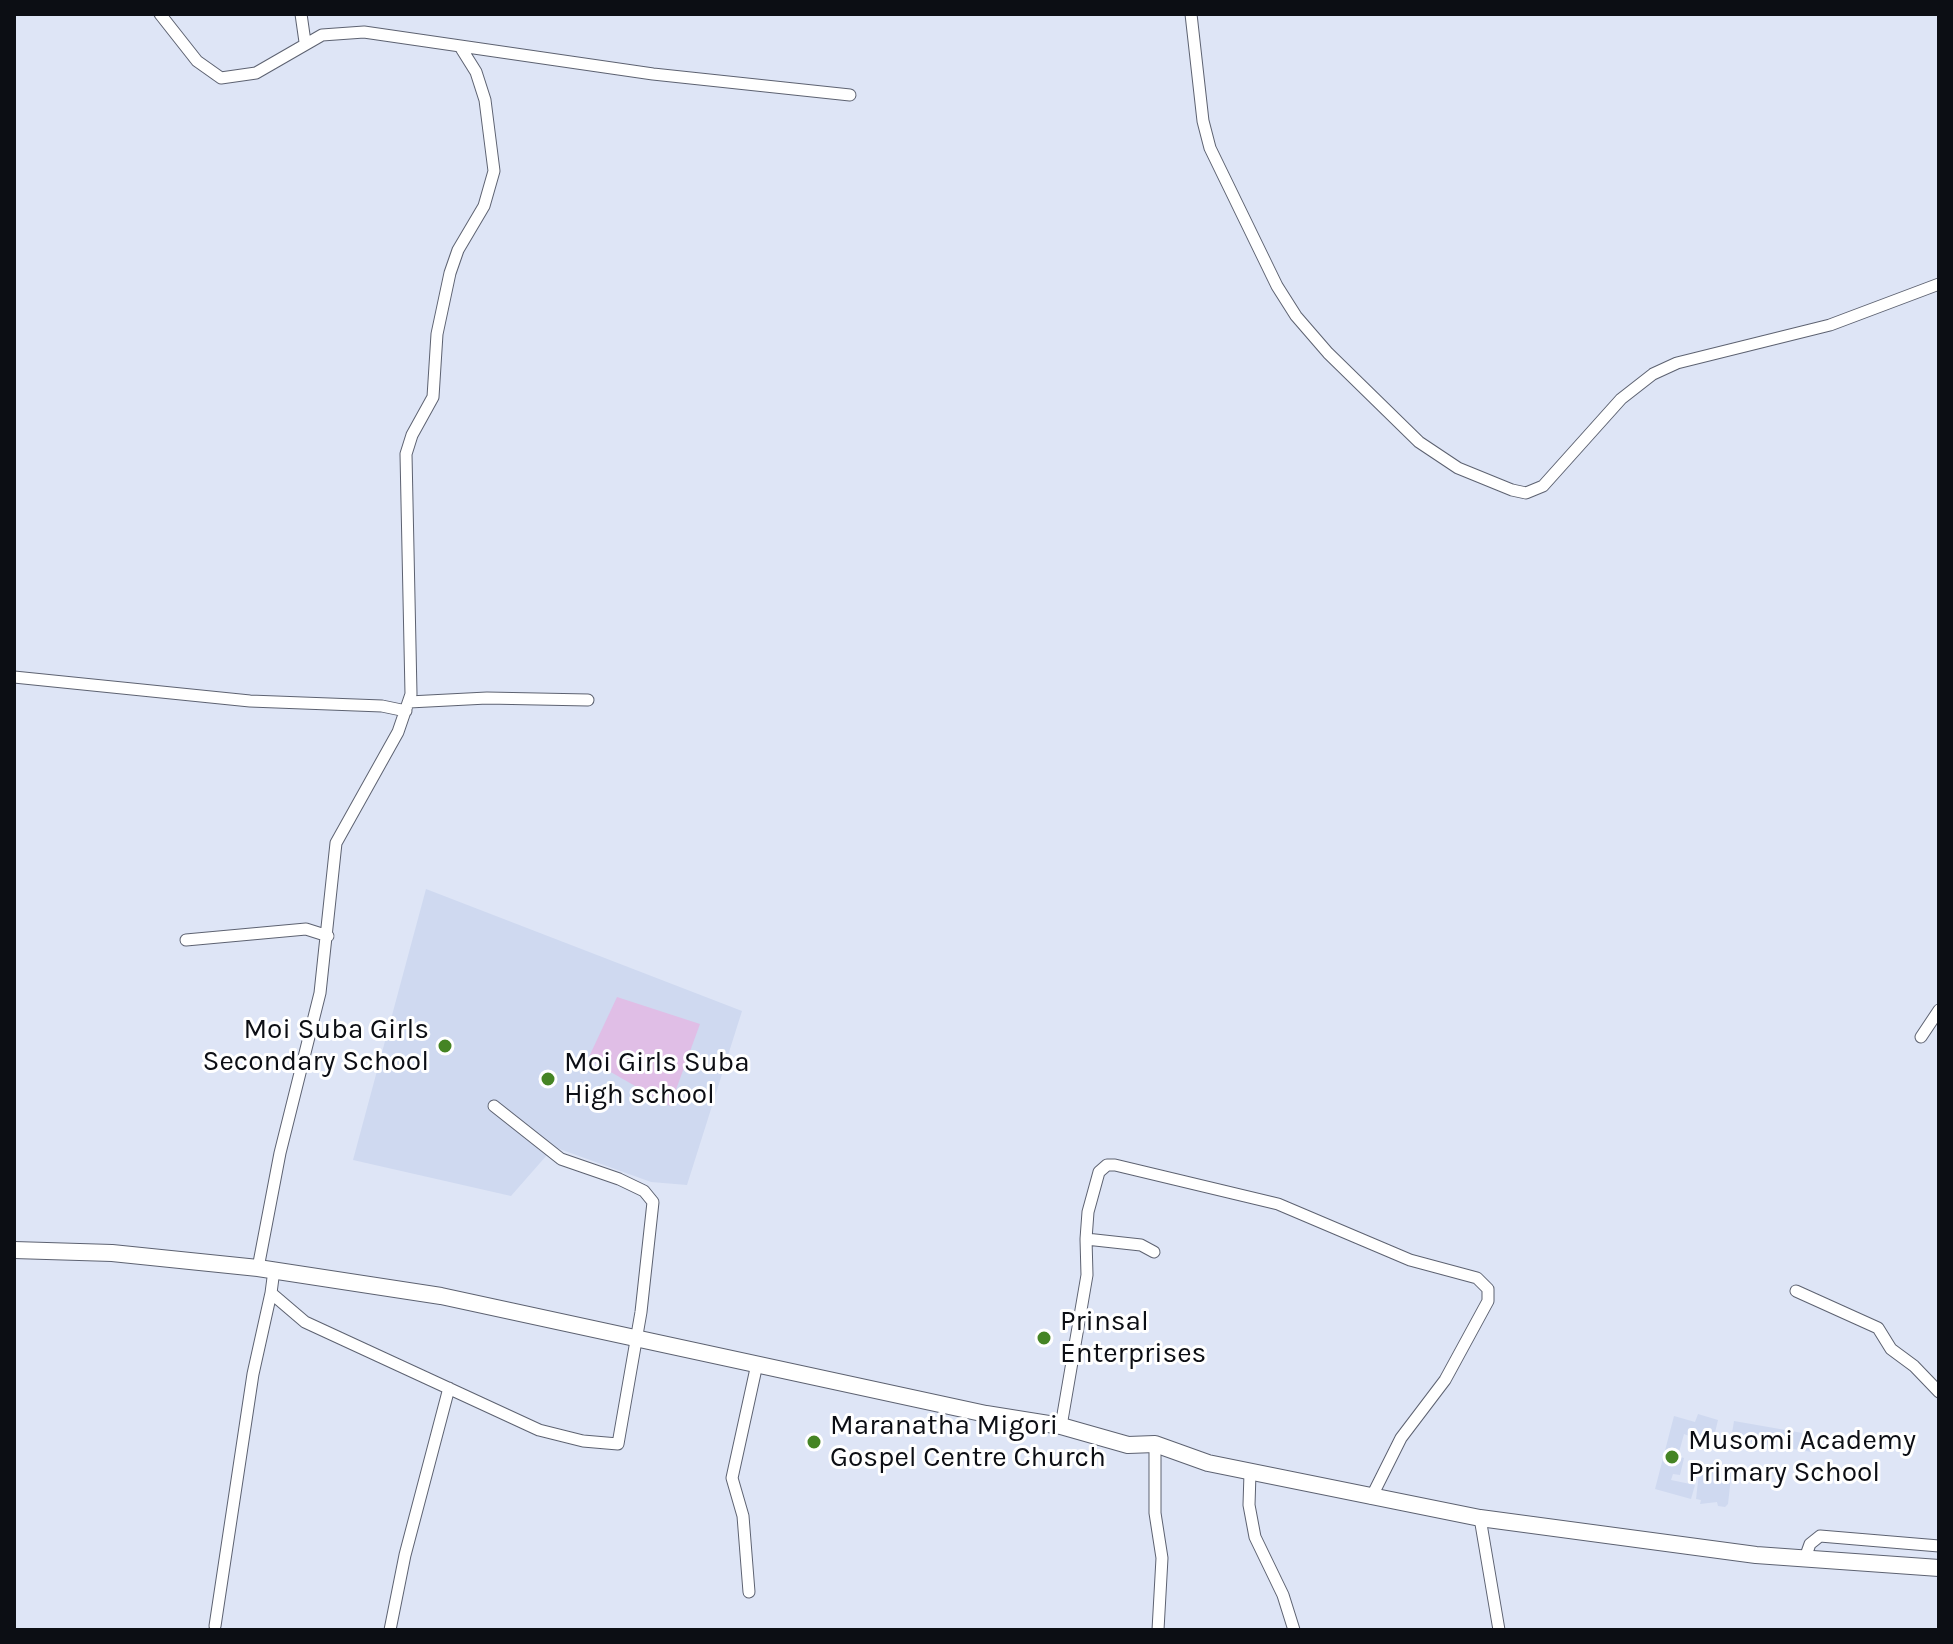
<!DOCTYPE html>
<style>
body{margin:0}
#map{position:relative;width:1953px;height:1644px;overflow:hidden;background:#dee5f6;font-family:Karla,sans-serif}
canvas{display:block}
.frame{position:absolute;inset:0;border:16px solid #0c0e14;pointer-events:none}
</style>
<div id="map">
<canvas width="1953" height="1644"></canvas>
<div class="frame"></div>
</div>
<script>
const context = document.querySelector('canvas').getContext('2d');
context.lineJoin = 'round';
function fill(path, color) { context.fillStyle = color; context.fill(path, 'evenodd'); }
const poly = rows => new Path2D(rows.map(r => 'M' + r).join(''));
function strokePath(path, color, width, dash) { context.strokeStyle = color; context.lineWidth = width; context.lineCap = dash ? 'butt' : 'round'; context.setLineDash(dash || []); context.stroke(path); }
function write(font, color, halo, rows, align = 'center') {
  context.font = font + ' Karla,sans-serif'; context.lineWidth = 6; context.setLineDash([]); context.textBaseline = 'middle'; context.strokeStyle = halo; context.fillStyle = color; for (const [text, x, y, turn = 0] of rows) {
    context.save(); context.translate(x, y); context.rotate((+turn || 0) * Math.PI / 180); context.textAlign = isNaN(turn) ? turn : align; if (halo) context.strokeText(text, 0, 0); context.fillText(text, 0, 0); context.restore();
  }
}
const built = poly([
 [426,889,742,1011,687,1185,651,1182,554,1147,511,1196,353,1160],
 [1698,1414,1718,1420,1712,1445,1684,1434,1678,1456,1684,1458,1680,1475,1673,1474,1671,1480,1695,1485,1691,1499,1655,1489,1674,1416,1695,1422],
 [1734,1421,1814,1435,1812,1452,1731,1439],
 [1700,1464,1732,1468,1728,1504,1725,1507,1718,1506,1717,1502,1700,1504,1701,1500,1696,1499]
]);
const green = poly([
 [617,997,700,1024,670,1106,588,1059]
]);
const minor = poly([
 [160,14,197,61,221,78,256,73,322,35,364,32,653,74,850,95],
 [301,14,305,42],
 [1191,14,1203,121,1210,148,1277,286,1296,316,1328,353,1419,442,1458,468,1512,490,1526,493,1543,486,1621,399,1653,374,1677,363,1830,325,1939,284],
 [14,677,250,701,382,706,406,711],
 [409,702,487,698,588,700],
 [186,940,306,929,328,936],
 [1921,1037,1939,1010],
 [1086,1239,1088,1212,1099,1172,1107,1165,1115,1165,1278,1204,1410,1260,1477,1278,1488,1289,1488,1301,1445,1380,1401,1438,1371,1498],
 [258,1268,280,1153,320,993,336,843,398,732,411,694,406,454,412,435,433,397,437,334,450,273,458,250,484,206,494,171,485,100,476,72,461,48],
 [274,1270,271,1293,305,1322,539,1430,583,1441,618,1444,641,1312,653,1202,644,1191,619,1179,561,1159,494,1106],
 [1796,1291,1878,1328,1891,1349,1914,1366,1939,1392],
 [1061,1426,1087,1275,1086,1239,1141,1245,1154,1252],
 [1155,1444,1155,1513,1162,1558,1158,1630],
 [1250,1473,1249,1505,1255,1537,1283,1595,1294,1630],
 [1480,1518,1499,1630],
 [1805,1558,1810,1544,1820,1536,1939,1546],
 [749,1592,743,1516,732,1478,757,1364],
 [215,1626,253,1374,271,1293],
 [390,1630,405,1555,449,1388]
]);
const highway = poly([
 [14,1250,112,1253,258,1268,441,1296,986,1414,1061,1426,1128,1445,1155,1444,1208,1463,1480,1518,1756,1555,1939,1568]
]);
const markers = [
 [445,1046,8,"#458424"],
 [548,1079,8,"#458424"],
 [1044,1338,8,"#458424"],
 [814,1442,8,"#458424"],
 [1672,1457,8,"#458424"]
];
const poiNames = [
 ["Moi Suba Girls",429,1030,"right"],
 ["Secondary School",429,1062,"right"],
 ["Moi Girls Suba",564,1063],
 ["High school",564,1095],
 ["Prinsal",1060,1322],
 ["Enterprises",1060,1354],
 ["Maranatha Migori",830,1426],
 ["Gospel Centre Church",830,1458],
 ["Musomi Academy",1688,1441],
 ["Primary School",1688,1473]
];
fill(built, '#cfd9f0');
fill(green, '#e0bee6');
strokePath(minor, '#5d6271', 13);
strokePath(highway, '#5d6271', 18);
strokePath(minor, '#fff', 11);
strokePath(highway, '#fff', 16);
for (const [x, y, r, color] of markers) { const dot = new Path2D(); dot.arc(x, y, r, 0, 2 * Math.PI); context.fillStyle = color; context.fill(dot); strokePath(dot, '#fff', 3); }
write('28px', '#0c0e14', '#fff', poiNames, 'left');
</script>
